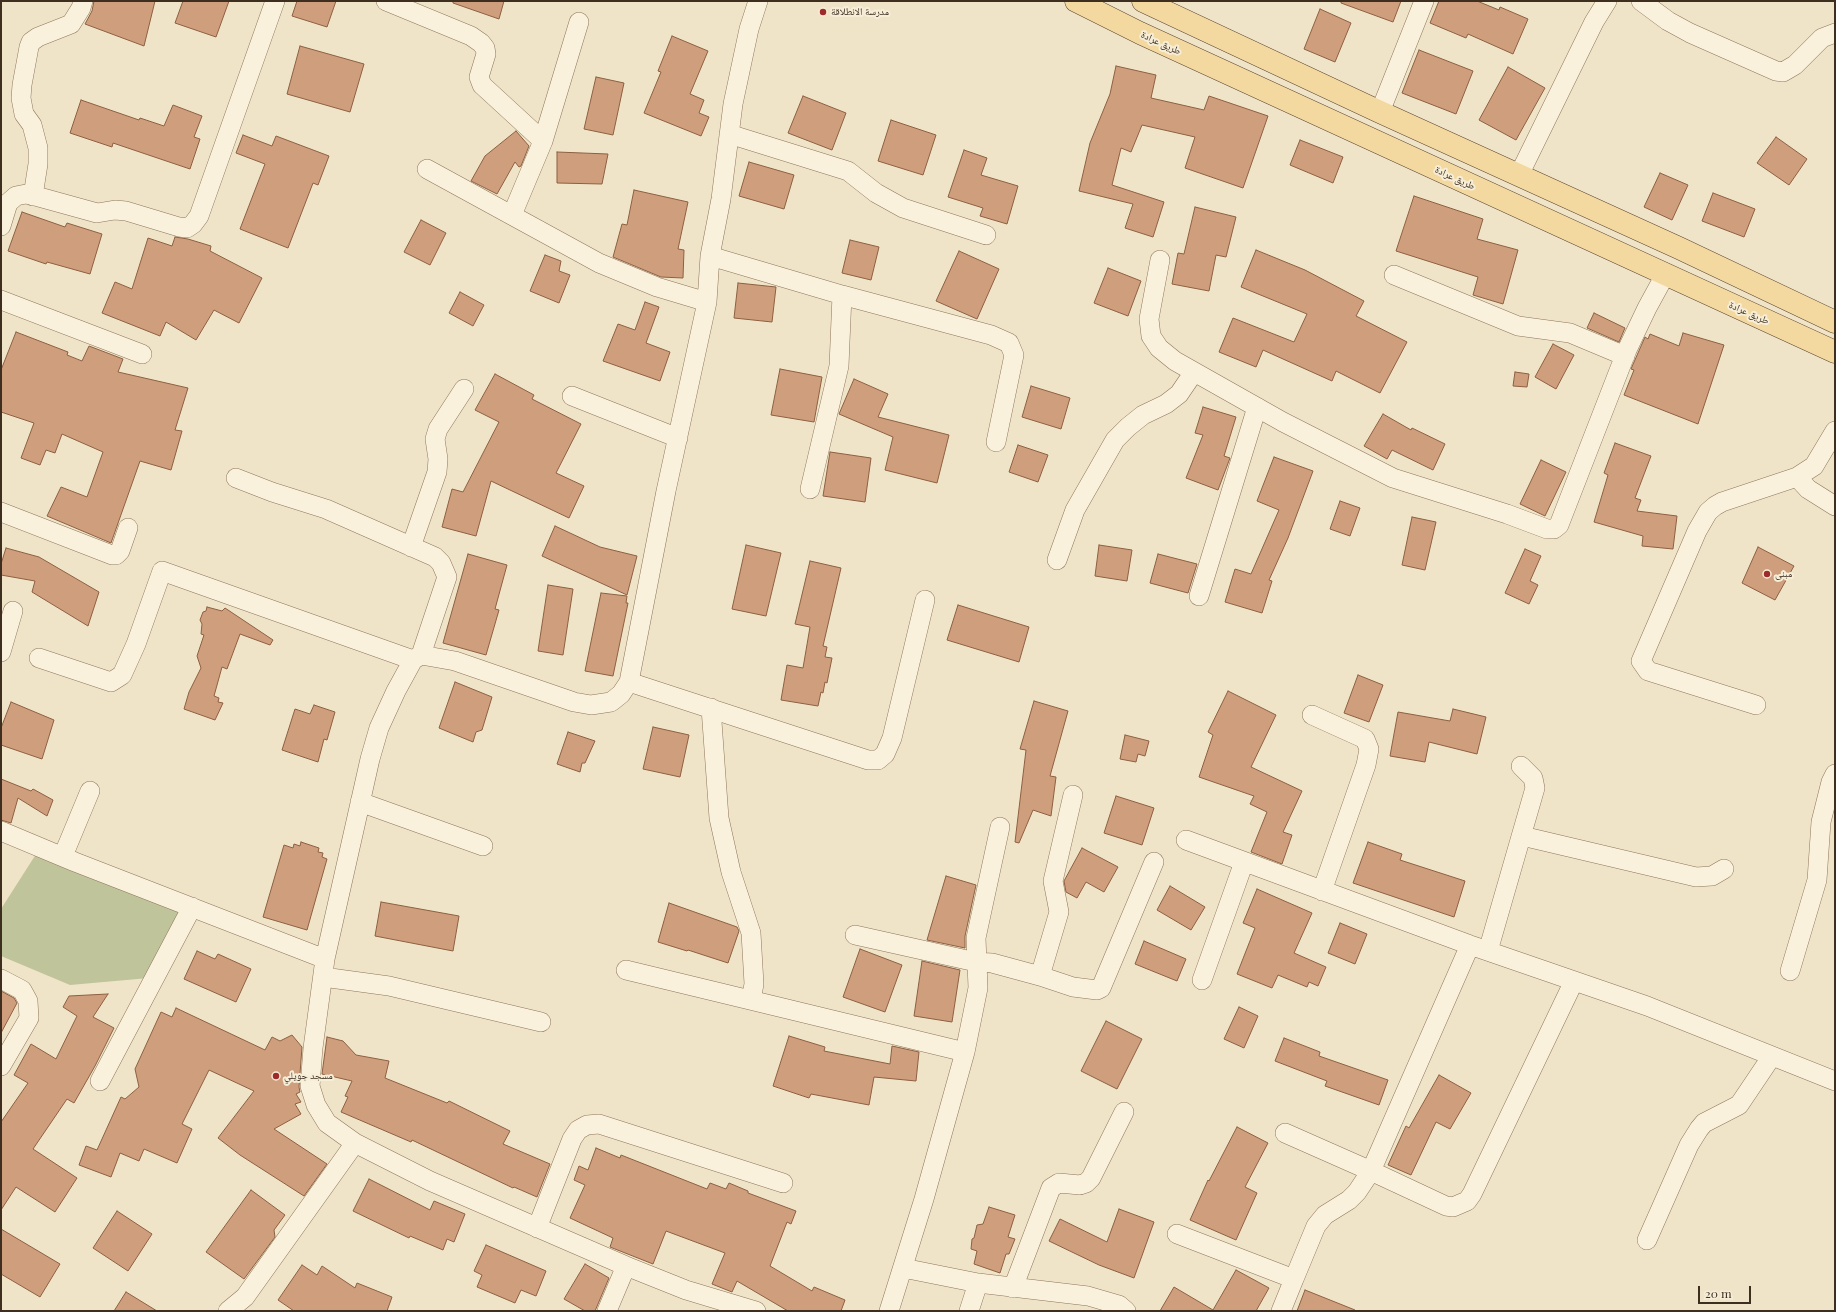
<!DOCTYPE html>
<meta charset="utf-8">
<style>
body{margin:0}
#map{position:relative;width:1836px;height:1312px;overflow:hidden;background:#f0e4c8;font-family:"Playfair Display",serif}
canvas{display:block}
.frame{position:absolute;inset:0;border:2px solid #3d2e20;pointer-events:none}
.scale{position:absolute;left:1698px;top:1286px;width:53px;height:18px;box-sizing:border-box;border:2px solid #3d2e20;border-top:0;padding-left:5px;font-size:12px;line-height:14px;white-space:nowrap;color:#3d2e20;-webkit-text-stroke:3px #f7eed8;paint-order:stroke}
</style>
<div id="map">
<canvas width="1836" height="1312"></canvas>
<div class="frame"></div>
<div class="scale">20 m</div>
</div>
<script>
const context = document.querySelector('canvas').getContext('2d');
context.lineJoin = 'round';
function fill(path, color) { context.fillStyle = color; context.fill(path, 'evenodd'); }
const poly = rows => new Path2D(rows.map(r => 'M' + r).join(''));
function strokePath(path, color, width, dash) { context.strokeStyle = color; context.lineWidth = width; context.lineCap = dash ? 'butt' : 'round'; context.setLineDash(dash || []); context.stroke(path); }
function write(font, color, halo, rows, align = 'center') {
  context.font = font + ' "Playfair Display","Noto Naskh Arabic",serif'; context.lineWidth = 4; context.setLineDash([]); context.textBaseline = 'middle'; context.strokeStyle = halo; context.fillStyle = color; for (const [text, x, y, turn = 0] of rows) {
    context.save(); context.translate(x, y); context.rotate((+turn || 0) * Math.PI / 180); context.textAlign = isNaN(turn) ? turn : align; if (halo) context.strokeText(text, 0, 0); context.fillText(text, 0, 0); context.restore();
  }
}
const cemetery = poly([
 [38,851,183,912,149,978,70,985,1,956,1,909]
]);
const building = poly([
 [94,1,155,1,144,46,85,24,92,11,94,1],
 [183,1,229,1,216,37,175,23,183,1],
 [297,1,336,1,327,27,292,16,297,1],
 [453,1,504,1,499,19,453,3,453,1],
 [1341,1,1401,1,1393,22,1341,3,1341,1],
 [1439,1,1477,1,1499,10,1500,7,1528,19,1513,54,1468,34,1466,38,1430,23,1439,1],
 [1320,9,1351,23,1335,62,1304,49,1320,9],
 [672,36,708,51,690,94,704,100,699,113,709,117,701,136,644,113,661,72,658,71,672,36],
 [300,46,364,64,350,112,287,94,300,46],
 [1419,50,1473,71,1456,114,1402,93,1419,50],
 [1116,66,1156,75,1151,98,1204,110,1209,96,1268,116,1243,188,1185,168,1195,137,1142,125,1131,152,1121,148,1112,185,1164,202,1153,237,1125,228,1133,204,1079,191,1090,143,1110,94,1116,66],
 [1508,67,1545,88,1516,140,1479,120,1508,67],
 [596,77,624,83,613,135,584,129,596,77],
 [803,96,846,113,832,150,788,133,803,96],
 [81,100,139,120,140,118,164,126,173,105,202,116,194,137,200,139,190,169,113,143,112,147,70,133,81,100],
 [891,120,936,135,923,175,878,161,891,120],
 [516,131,529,146,521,166,519,167,515,162,497,194,471,181,485,156,516,131],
 [243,135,272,146,276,136,329,156,318,185,313,183,288,248,240,229,265,164,236,153,243,135],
 [1776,137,1807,159,1789,185,1757,163,1776,137],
 [1300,140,1343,157,1333,183,1290,165,1300,140],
 [964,150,987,158,981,175,1018,186,1007,224,980,216,983,208,948,197,964,150],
 [557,152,608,154,602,184,557,183,557,152],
 [749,162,794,175,784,209,739,196,749,162],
 [1660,173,1688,185,1672,220,1644,207,1660,173],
 [634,190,688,202,678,249,684,250,683,278,661,277,613,257,622,224,627,225,634,190],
 [1713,193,1755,209,1744,237,1702,221,1713,193],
 [1414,196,1483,219,1477,239,1518,250,1503,304,1473,295,1478,277,1396,251,1414,196],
 [1195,207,1236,217,1226,257,1216,255,1209,291,1172,284,1178,253,1184,254,1195,207],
 [22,212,65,227,67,223,102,234,90,274,47,262,46,264,8,251,22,212],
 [421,220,446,233,430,265,404,252,421,220],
 [175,237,188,239,211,246,210,251,262,278,239,323,214,310,196,340,166,322,160,336,102,313,115,282,132,289,148,238,172,246,175,237],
 [850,240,879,247,871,280,842,273,850,240],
 [1256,250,1305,270,1364,301,1356,316,1407,342,1380,393,1336,371,1332,381,1263,350,1256,367,1219,352,1233,318,1294,342,1307,314,1241,287,1256,250],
 [959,251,999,269,977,319,936,301,959,251],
 [545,255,561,261,559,271,570,275,559,303,530,291,545,255],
 [1108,268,1141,281,1128,316,1094,303,1108,268],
 [738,283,776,287,772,322,734,318,738,283],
 [460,292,484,305,473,326,449,313,460,292],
 [645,302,659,307,646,343,670,352,660,381,603,361,618,324,635,330,645,302],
 [1594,313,1625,328,1619,342,1587,328,1594,313],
 [16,332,68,352,67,355,82,361,89,346,123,359,118,372,188,388,175,430,182,431,171,470,140,461,111,543,47,516,61,487,87,497,103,452,62,434,55,453,46,450,40,465,21,458,34,423,1,412,1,370,16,332],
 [1683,333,1724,345,1698,424,1624,395,1634,370,1631,369,1645,337,1648,339,1650,334,1679,346,1683,333],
 [1553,344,1574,355,1556,389,1535,377,1553,344],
 [780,369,822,377,814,422,771,415,780,369],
 [1515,372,1529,374,1527,387,1513,386,1515,372],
 [495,374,534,395,532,399,581,424,556,473,584,486,569,518,491,481,476,536,442,527,452,489,463,492,499,422,475,410,495,374],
 [854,379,888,394,878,417,949,435,937,483,885,470,893,437,839,414,854,379],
 [1031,386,1070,398,1061,429,1022,417,1031,386],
 [1203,407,1236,417,1224,456,1230,458,1218,490,1186,478,1203,435,1195,433,1203,407],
 [1383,414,1411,430,1412,428,1445,444,1433,470,1392,450,1387,459,1364,446,1383,414],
 [1615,443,1651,456,1635,498,1641,500,1637,511,1677,516,1673,549,1642,546,1643,536,1594,522,1608,475,1604,473,1615,443],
 [1018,445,1048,455,1038,482,1009,472,1018,445],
 [830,452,871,458,865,502,823,496,830,452],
 [1274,457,1313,471,1288,538,1269,580,1272,581,1262,613,1225,602,1235,569,1251,574,1279,510,1257,501,1274,457],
 [1541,460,1566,472,1545,516,1520,504,1541,460],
 [1340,501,1360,508,1350,536,1330,529,1340,501],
 [1412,517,1436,522,1425,570,1402,565,1412,517],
 [555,526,600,547,637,556,627,595,542,556,555,526],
 [746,545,781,553,766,616,732,609,746,545],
 [1099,545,1132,550,1127,581,1095,576,1099,545],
 [1758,547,1794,566,1775,600,1742,583,1758,547],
 [6,548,39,557,99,592,88,626,32,592,35,581,1,575,1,564,6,548],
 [1525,549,1541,556,1530,581,1538,585,1529,604,1505,593,1525,549],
 [468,554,507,565,495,609,499,610,486,655,443,643,468,554],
 [1158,554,1197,564,1188,593,1150,583,1158,554],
 [810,561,841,568,823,646,827,647,825,657,832,658,827,683,825,682,823,693,821,692,818,706,781,700,787,665,803,668,810,627,795,624,810,561],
 [548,585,573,589,563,655,538,651,548,585],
 [601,593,627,596,626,603,628,603,613,676,585,671,601,593],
 [958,605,1029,627,1019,662,947,640,958,605],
 [207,607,222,611,225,608,273,640,270,645,240,634,227,669,222,667,214,696,219,698,218,702,223,703,215,720,184,709,189,692,201,668,197,656,204,635,201,634,202,624,200,620,203,612,206,611,207,607],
 [1358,675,1383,685,1369,722,1344,713,1358,675],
 [455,682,492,697,482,730,476,732,473,742,439,728,455,682],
 [1228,691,1276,715,1251,767,1302,791,1283,832,1292,835,1282,864,1251,852,1267,812,1250,804,1254,796,1199,777,1213,735,1208,732,1228,691],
 [1034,701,1068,711,1050,776,1056,777,1051,816,1033,810,1019,843,1015,842,1026,750,1020,749,1034,701],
 [11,702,54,720,42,759,1,745,1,728,11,702],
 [314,705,335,712,327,740,324,739,318,762,282,750,295,709,310,714,314,705],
 [1453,709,1486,717,1477,754,1429,742,1425,762,1390,756,1398,712,1450,721,1453,709],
 [653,727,689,735,680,777,643,769,653,727],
 [568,732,595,741,585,763,582,763,580,772,557,764,568,732],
 [1125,735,1149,741,1145,756,1138,754,1136,762,1120,759,1125,735],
 [1,779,31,791,33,789,53,800,47,816,18,798,11,823,1,820,1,779],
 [1116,796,1154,808,1142,845,1104,833,1116,796],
 [301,842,319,848,318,852,323,853,322,857,327,859,307,930,263,917,284,845,293,848,294,844,300,846,301,842],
 [1368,842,1402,854,1400,860,1465,881,1454,917,1353,883,1368,842],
 [1082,848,1118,867,1104,892,1086,882,1077,898,1066,892,1064,881,1082,848],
 [946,876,976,885,965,936,965,948,927,940,946,876],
 [1170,886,1205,907,1191,930,1157,910,1170,886],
 [1257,889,1312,913,1294,953,1326,967,1318,986,1309,982,1307,987,1278,975,1272,988,1237,974,1255,928,1243,923,1257,889],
 [381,902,459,916,453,951,375,936,381,902],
 [669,903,737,927,739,931,728,963,688,950,687,951,658,942,669,903],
 [1340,923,1367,934,1355,964,1328,953,1340,923],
 [1144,941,1186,959,1177,981,1135,964,1144,941],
 [860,949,902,965,885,1012,843,997,860,949],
 [197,951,215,959,218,954,251,969,236,1002,184,979,197,951],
 [922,961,960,970,952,1022,914,1016,922,961],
 [1,991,14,998,17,1003,1,1033,1,991],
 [108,994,93,1017,114,1028,95,1066,74,1103,67,1099,33,1149,77,1178,55,1212,16,1187,1,1210,1,1122,28,1083,14,1075,31,1044,56,1059,77,1016,63,1007,69,996,108,994],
 [1239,1007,1258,1016,1244,1048,1224,1039,1239,1007],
 [176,1008,265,1050,272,1037,280,1041,292,1035,302,1047,299,1087,300,1092,296,1094,301,1102,295,1104,301,1114,274,1129,327,1164,304,1196,240,1155,218,1138,254,1091,209,1070,182,1124,192,1129,177,1163,144,1149,139,1161,120,1153,111,1177,79,1165,86,1146,97,1150,121,1097,125,1099,139,1087,135,1069,161,1012,172,1017,176,1008],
 [1106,1021,1142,1039,1117,1089,1081,1071,1106,1021],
 [789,1036,825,1047,824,1051,890,1064,892,1046,919,1052,916,1081,874,1077,869,1105,811,1094,809,1098,773,1086,789,1036],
 [327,1037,343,1041,356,1055,389,1061,385,1078,447,1103,449,1101,510,1131,503,1144,550,1164,537,1197,514,1187,513,1188,412,1140,411,1142,341,1112,348,1097,345,1096,352,1081,322,1074,327,1037],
 [1284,1038,1320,1052,1319,1056,1388,1080,1379,1105,1325,1086,1327,1081,1275,1061,1284,1038],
 [1439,1075,1471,1093,1450,1129,1436,1122,1411,1175,1388,1165,1406,1126,1409,1128,1439,1075],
 [1237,1127,1268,1143,1245,1187,1257,1193,1236,1240,1190,1220,1208,1180,1209,1181,1237,1127],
 [596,1148,620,1158,621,1155,707,1189,710,1183,726,1189,729,1183,748,1191,748,1193,796,1211,791,1224,787,1222,770,1266,812,1291,814,1287,845,1300,841,1311,788,1311,737,1281,732,1292,712,1284,725,1253,666,1231,653,1264,610,1247,613,1238,570,1218,585,1185,574,1180,579,1166,588,1170,596,1148],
 [369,1179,430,1210,434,1201,465,1214,454,1242,447,1239,443,1250,410,1236,409,1238,353,1211,369,1179],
 [251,1190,285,1215,274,1230,275,1237,244,1279,206,1252,251,1190],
 [989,1207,1015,1215,1008,1237,1015,1239,1009,1254,1006,1254,1000,1273,974,1264,977,1251,971,1249,972,1239,974,1238,977,1225,983,1224,989,1207],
 [1119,1209,1154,1222,1134,1278,1099,1265,1049,1241,1060,1219,1107,1242,1119,1209],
 [117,1211,152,1234,128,1271,93,1248,117,1211],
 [1,1229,60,1264,40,1297,1,1274,1,1229],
 [486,1245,546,1271,536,1296,521,1290,515,1303,477,1287,482,1275,474,1271,486,1245],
 [585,1264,609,1278,595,1311,585,1311,564,1299,585,1264],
 [302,1265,317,1275,322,1266,355,1288,357,1283,392,1297,387,1311,294,1311,278,1300,302,1265],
 [1236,1270,1269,1288,1256,1311,1160,1311,1174,1287,1213,1310,1236,1270],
 [1305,1290,1355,1310,1355,1311,1297,1311,1305,1290],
 [126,1292,157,1311,114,1311,126,1292]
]);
const minor = poly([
 [386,1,471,36,481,43,485,48,486,54,479,77,482,85,543,141],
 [1641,1,1668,21,1690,33,1776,71,1783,72,1795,65,1822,38,1835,33],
 [1380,112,1424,1],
 [729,134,848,171,876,193,903,208,986,235],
 [427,169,599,263,657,287,707,302],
 [1519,175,1594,22,1607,1],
 [33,196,38,164,38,148,32,125,24,114,21,98,22,85,29,47,31,42,38,37,71,24,81,8,83,1],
 [512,215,543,141,579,22],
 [1,226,8,203,16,196,26,194,39,197,97,213,115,210,126,211,179,227,187,228,193,224,199,216,275,1],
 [710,256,842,295,991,335,1009,343,1014,355,996,442],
 [1160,260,1149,319,1151,336,1159,348,1175,361,1283,422,1393,478,1507,514,1547,529,1554,529,1559,525,1627,350,1647,308,1665,275],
 [1394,275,1518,326,1570,333,1625,356],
 [1,300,142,354],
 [572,396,678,438],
 [1797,477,1808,489,1835,506],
 [236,478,272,492,326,509,435,557,441,563,447,577,421,655],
 [810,489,839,366,842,295],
 [1,512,112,555,116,555,120,551,128,528],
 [411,547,437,472,438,459,435,439,438,429,464,389],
 [1057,560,1075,510,1115,440,1128,427,1143,415,1166,404,1179,394,1194,372],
 [1199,596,1257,407],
 [1,652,13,611],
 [39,658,111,682,122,675,136,644,162,571,413,660],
 [629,682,868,760,878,760,885,754,892,738,925,600],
 [1756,705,1648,671,1641,661,1697,531,1708,512,1715,506,1722,502,1797,477,1814,466,1835,431],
 [711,708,719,818,731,872,751,933,754,984,751,1000],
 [1312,715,1365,739,1369,749,1366,765,1322,891],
 [360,802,483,846],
 [1,831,75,862,325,959],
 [1522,836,1696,877,1712,876,1724,869],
 [1186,840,1470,945,1647,1006,1835,1081],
 [63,856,90,791],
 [855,935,976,962,992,963,1040,976,1073,987,1097,990,1101,988,1154,862],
 [1488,951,1535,788,1533,778,1521,766],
 [626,970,965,1052],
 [1790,971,1817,880,1821,822,1831,782,1835,774],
 [1040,976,1059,912,1053,881,1073,795],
 [323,977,389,986,541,1022],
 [1,979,22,990,28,1001,29,1018,1,1066],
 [1202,980,1244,862],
 [100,1081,192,907],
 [1285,1133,1371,1171,1446,1206,1453,1207,1467,1201,1472,1194,1574,981],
 [537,1228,572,1139,578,1130,587,1125,599,1124,783,1183],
 [1177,1234,1294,1279,1281,1311],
 [1647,1240,1689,1145,1699,1129,1704,1123,1739,1105,1772,1056],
 [903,1268,978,1283,1088,1296,1119,1305,1126,1311],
 [1294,1279,1316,1226,1325,1215,1349,1200,1357,1192,1371,1171,1470,945],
 [1013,1288,1051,1188,1059,1183,1080,1185,1086,1183,1091,1178,1124,1112],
 [228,1311,245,1297,355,1143],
 [607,1311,626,1266],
 [756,1311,686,1290,626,1266,430,1181,355,1143,327,1123,316,1105,310,1086,313,1048,325,959,370,759,379,728,396,691,413,660,421,655,455,661,574,702,591,705,611,702,621,694,629,682,666,491,707,302,710,256,721,199,733,104,749,29,758,1],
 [889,1311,924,1199,965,1052,978,988,976,938,1000,827],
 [969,1311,978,1283]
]);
const primary = poly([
 [1076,1,1140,33,1835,352],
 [1143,1,1380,112,1679,248,1835,322]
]);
const markers = [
 [823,12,4,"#9e2a2b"],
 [1767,574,4,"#9e2a2b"],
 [276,1076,4,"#9e2a2b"]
];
const poiNames = [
 ["مدرسة الانطلاقة",831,12],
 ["مبنى",1775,574],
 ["مسجد جويلي",284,1076]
];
const streetNames = [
 ["طريق عرادة",1161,43,25],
 ["طريق عرادة",1455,178,25],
 ["طريق عرادة",1749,313,24]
];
fill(cemetery, '#bfc49a');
fill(building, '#cf9f7d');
strokePath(building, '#8d5f41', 1);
strokePath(minor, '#8d765c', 20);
strokePath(primary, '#5b4430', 23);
strokePath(minor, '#faf1dc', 19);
strokePath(primary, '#f3d9a0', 22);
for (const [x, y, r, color] of markers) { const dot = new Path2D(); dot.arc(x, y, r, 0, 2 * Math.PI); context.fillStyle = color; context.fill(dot); strokePath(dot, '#f7eed8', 1.5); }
write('10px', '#3d2e20', '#f7eed8', poiNames, 'left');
write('10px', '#3d2e20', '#f7eed8', streetNames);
</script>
